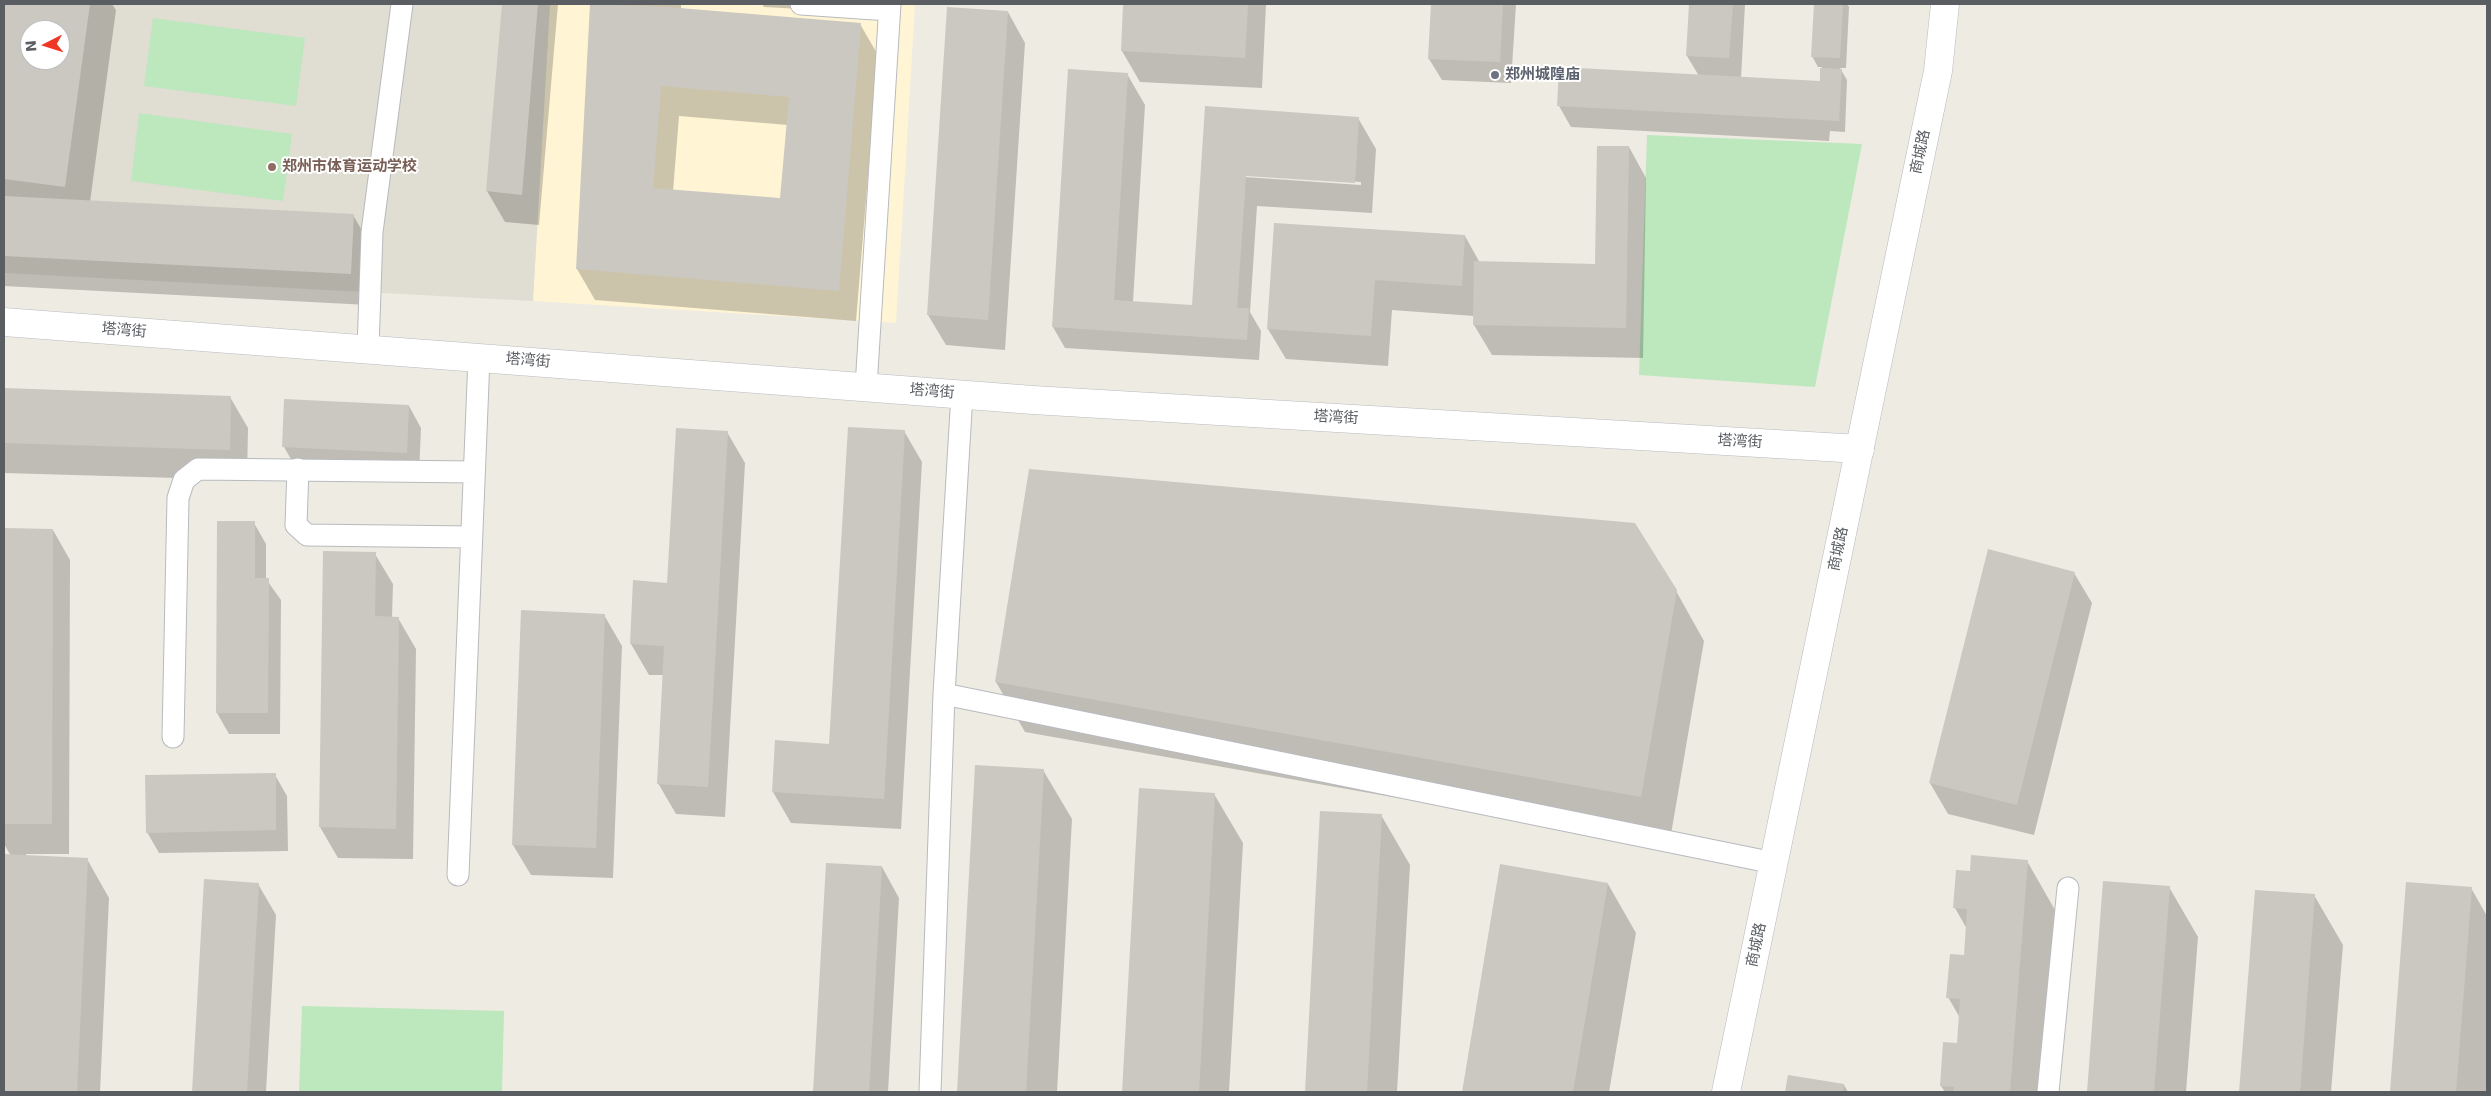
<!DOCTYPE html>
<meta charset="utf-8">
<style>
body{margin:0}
#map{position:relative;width:2491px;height:1096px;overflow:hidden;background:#eeebe2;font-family:"DejaVu Sans",sans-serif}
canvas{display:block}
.frame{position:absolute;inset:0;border:5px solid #5a5e63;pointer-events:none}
.north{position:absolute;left:20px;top:20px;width:50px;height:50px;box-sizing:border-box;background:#fff;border:1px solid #bdbfc1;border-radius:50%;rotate:265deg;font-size:14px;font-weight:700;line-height:20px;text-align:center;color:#5a5e63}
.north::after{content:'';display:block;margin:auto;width:18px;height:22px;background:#f03625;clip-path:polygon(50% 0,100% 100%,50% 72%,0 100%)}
</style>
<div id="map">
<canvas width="2491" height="1096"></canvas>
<div class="frame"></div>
<div class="north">N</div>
</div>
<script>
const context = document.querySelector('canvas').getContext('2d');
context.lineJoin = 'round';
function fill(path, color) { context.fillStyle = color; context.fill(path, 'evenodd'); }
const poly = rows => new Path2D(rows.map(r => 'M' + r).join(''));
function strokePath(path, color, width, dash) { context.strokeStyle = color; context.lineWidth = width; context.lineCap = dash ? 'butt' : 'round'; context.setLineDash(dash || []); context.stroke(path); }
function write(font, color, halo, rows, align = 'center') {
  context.font = font + ' "DejaVu Sans","Noto Sans SC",sans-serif'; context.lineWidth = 4; context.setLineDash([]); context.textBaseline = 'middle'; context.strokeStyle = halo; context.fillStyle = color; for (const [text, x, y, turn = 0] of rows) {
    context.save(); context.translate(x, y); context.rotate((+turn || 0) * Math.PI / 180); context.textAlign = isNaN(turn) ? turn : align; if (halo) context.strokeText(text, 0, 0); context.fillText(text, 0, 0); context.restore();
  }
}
const commercial = poly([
 [550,4,915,4,896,323,533,301]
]);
const education = poly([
 [4,4,550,4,533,301,4,273],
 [30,30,60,30,60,60,30,60]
]);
const green = poly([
 [153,18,305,38,296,106,144,86],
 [139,113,292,134,283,201,131,181],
 [1647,135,1862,144,1815,387,1639,375],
 [302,1006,504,1011,502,1092,299,1092]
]);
const shadow = poly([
 [4,4,112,4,116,10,90,202,353,215,371,246,368,305,4,286],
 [30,30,60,30,60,60,30,60],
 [503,4,558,4,539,225,505,222,487,191],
 [592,4,681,4,681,10,860,24,878,55,856,321,595,300,577,269],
 [679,116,788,125,781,200,673,191],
 [762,4,873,4,873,13,764,7],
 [1124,4,1266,4,1262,88,1140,82,1122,51],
 [1432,4,1516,4,1511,83,1442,80,1429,59],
 [1690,4,1745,4,1741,78,1821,86,1822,67,1818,67,1812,56,1815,4,1847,4,1849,7,1846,68,1840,68,1847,80,1845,132,1830,131,1829,141,1571,127,1559,106,1699,76,1687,56],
 [1008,12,1025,43,1005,350,946,345,928,315],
 [1127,74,1145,105,1133,302,1193,306,1202,173,1358,118,1376,149,1372,213,1257,206,1250,312,1261,331,1259,360,1065,348,1053,327],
 [1245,174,1361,182,1361,185,1245,177],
 [1629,147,1646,178,1643,358,1492,355,1474,325,1474,316,1392,310,1388,366,1286,359,1268,329,1465,236,1480,263,1596,265],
 [4,389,230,397,248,428,247,480,4,473],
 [409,406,421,428,419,474,296,468,284,447],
 [904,431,922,462,901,829,791,823,773,792,830,745],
 [727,432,745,463,725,817,676,814,658,783,664,675,649,675,631,644,635,582,669,584],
 [254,523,266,544,266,579,281,600,280,734,229,734,217,713],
 [4,529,53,530,70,560,69,854,26,854,26,856,87,859,109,898,100,1092,4,1092,4,855,11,856,4,844],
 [375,554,393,584,392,618,398,618,416,649,413,859,338,858,320,827],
 [2074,573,2092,603,2034,835,1948,814,1930,783],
 [1676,591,1704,641,1669,846,1025,732,996,682],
 [604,615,622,646,613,878,531,875,513,845],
 [976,766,1043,770,1072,819,1057,1092,959,1092],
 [275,775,287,796,288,851,159,853,147,832],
 [1140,790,1214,794,1243,843,1229,1092,1124,1092],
 [1321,812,1381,815,1410,865,1397,1092,1306,1092],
 [2027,861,2055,910,2041,1092,1945,1092,1941,1086,1958,1044,1960,1018,1948,997,1965,956,1967,929,1955,908,1971,873],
 [827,864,882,867,899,898,888,1092,814,1092],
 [1501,865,1608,884,1636,933,1609,1092,1463,1092],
 [205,881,258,884,276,915,266,1092,193,1092],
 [2104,882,2169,887,2198,937,2186,1092,2088,1092],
 [2407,884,2471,888,2487,916,2487,1092,2391,1092],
 [2256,891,2314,895,2343,945,2331,1092,2241,1092],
 [1789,1077,1844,1085,1848,1092,1786,1092]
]);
const building = poly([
 [4,4,90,4,65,187,4,179],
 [30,30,60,30,60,60,30,60],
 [502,4,538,4,522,195,486,191],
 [590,4,667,7,861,23,839,291,576,269],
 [661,86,789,97,780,198,653,188],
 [1123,4,1248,4,1245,58,1121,51],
 [1431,4,1503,4,1500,62,1428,59],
 [1689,4,1733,4,1729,58,1686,56],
 [1814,4,1843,4,1840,58,1811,57],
 [947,7,1008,11,988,320,927,315],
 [1559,67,1820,81,1820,68,1842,69,1839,121,1557,106],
 [1068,69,1128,73,1114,300,1192,305,1205,106,1359,117,1355,183,1246,176,1237,308,1249,308,1247,340,1052,327],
 [1597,146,1629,146,1626,328,1473,325,1474,261,1595,264],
 [4,196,354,214,351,274,4,256],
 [1274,223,1465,235,1462,286,1375,280,1371,336,1267,329],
 [4,388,231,396,230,450,4,443],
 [284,399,409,405,407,453,282,447],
 [848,427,905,430,884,799,772,792,775,740,829,744],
 [676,428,728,431,708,787,657,784,664,646,630,644,633,580,667,583],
 [1029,469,1635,523,1677,590,1641,797,995,682],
 [217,521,255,521,255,578,269,578,268,713,216,713],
 [4,528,53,529,52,824,4,824],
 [1988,549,2075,572,2017,805,1929,783],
 [323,551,376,552,375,616,399,617,396,829,319,827],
 [521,610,605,614,596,848,512,845],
 [975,765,1044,769,1026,1092,957,1092],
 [276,773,276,830,146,833,145,775],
 [1139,788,1215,793,1199,1092,1122,1092],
 [1320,811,1382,814,1367,1092,1305,1092],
 [4,854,88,858,77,1092,4,1092],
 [1971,855,2028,860,2010,1092,1953,1092,1954,1087,1940,1086,1943,1042,1957,1043,1960,999,1946,998,1950,954,1964,955,1967,909,1953,908,1956,870,1970,871],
 [826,863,882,866,869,1092,813,1092],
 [1500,864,1608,883,1573,1092,1462,1092],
 [204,879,259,883,247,1092,192,1092],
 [2103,881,2170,886,2154,1092,2087,1092],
 [2406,882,2472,887,2456,1092,2390,1092],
 [2255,890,2315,894,2300,1092,2239,1092],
 [1788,1075,1844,1084,1843,1092,1785,1092]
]);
const service = poly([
 [801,4,889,10],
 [368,349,372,232,402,4],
 [866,387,890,4],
 [298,469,296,525,307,535,471,537],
 [944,694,1774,863],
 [173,737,178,498,184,480,198,469,474,472],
 [458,875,479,358],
 [930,1092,944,694,962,394],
 [2048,1092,2068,888]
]);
const minor = poly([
 [4,322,1033,400,1860,449]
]);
const tertiary = poly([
 [1726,1092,1938,71,1945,4]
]);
const markers = [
 [1495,75,5,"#6b7280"],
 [272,167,5,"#8d6e63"]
];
const worshipNames = [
 ["郑州城隍庙",1505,75]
];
const streetNames = [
 ["商城路",1921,152,-78],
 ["塔湾街",124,331,4],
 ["塔湾街",528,361,4],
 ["塔湾街",932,392,4],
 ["塔湾街",1336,418,3],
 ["塔湾街",1740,442,3],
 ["商城路",1839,549,-78],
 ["商城路",1757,945,-78]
];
const educationNames = [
 ["郑州市体育运动学校",282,167]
];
fill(commercial, '#fff5d5');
fill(education, '#e0ddd2');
fill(green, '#bde7bd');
fill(shadow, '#0003');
fill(building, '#cbc8c1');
strokePath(service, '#b7babf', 23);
strokePath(minor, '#b7babf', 29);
strokePath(tertiary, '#b7babf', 29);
strokePath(service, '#fff', 21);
strokePath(minor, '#fff', 28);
strokePath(tertiary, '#fff', 28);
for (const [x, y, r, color] of markers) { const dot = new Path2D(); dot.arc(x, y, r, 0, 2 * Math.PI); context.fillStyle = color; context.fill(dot); strokePath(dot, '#fff', 2); }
write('bold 15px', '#5b616d', '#fff', worshipNames, 'left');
write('15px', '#5a5e63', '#fff', streetNames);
write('bold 15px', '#785e54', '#fff', educationNames, 'left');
</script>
